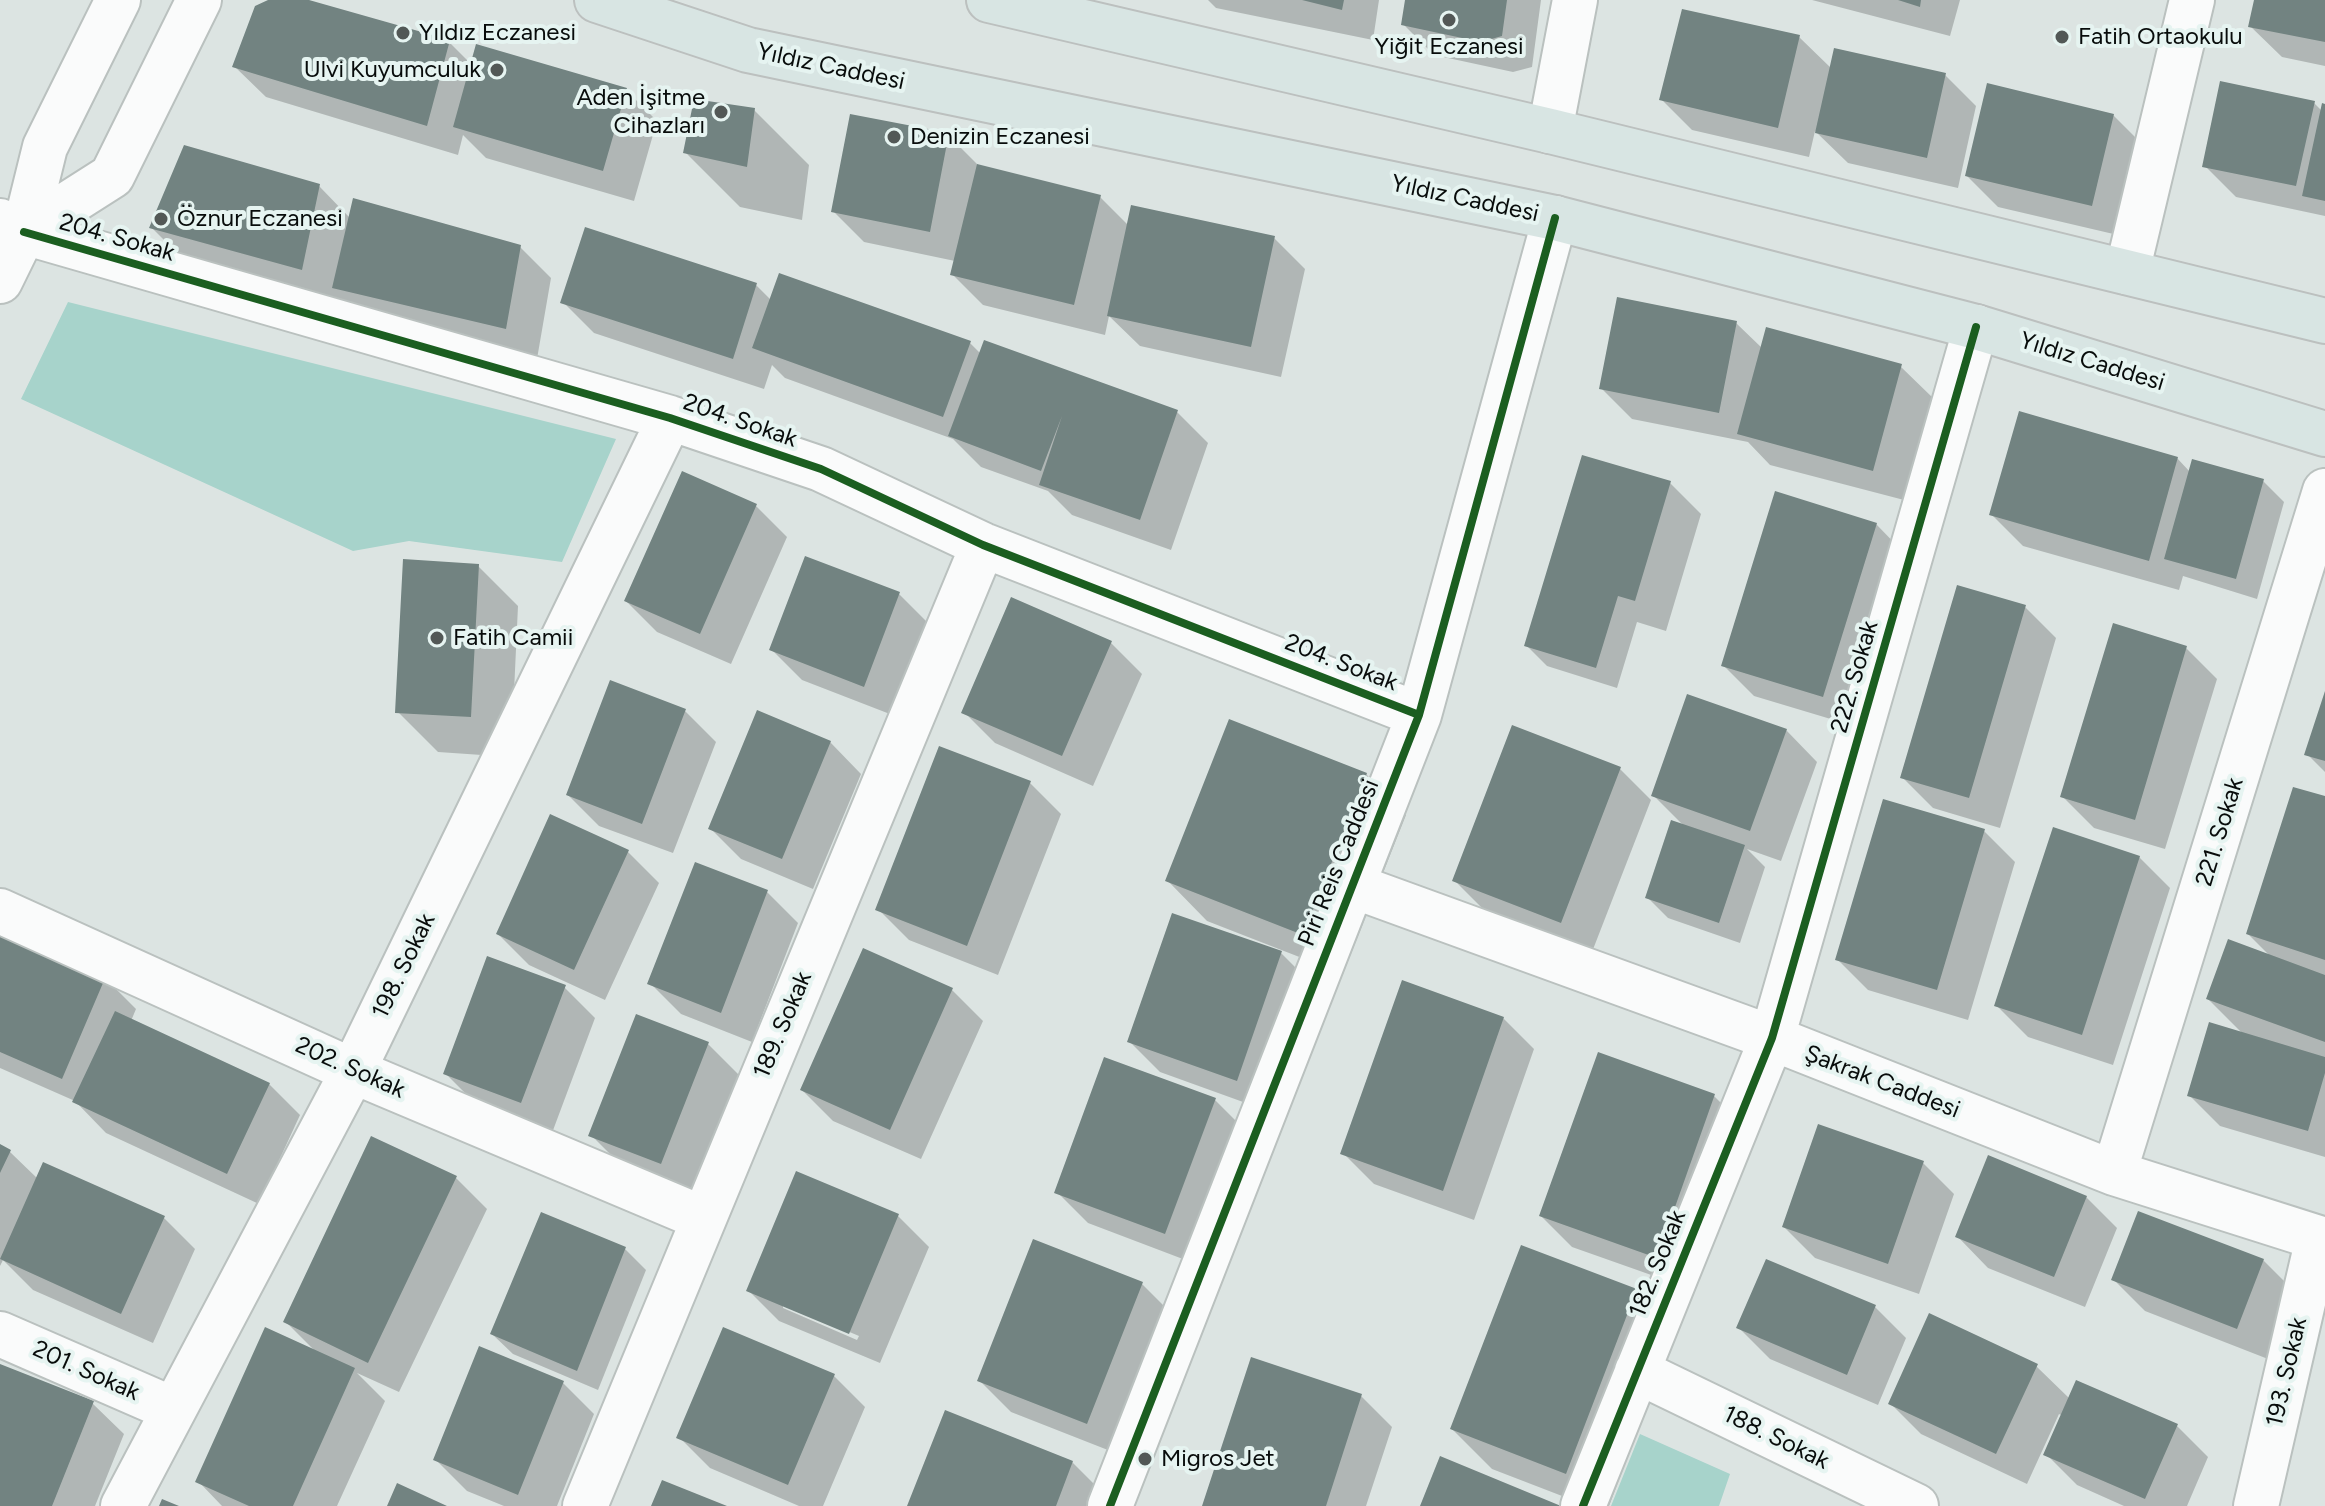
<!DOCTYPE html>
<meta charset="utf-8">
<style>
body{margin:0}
canvas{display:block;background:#dce4e2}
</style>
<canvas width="2325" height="1506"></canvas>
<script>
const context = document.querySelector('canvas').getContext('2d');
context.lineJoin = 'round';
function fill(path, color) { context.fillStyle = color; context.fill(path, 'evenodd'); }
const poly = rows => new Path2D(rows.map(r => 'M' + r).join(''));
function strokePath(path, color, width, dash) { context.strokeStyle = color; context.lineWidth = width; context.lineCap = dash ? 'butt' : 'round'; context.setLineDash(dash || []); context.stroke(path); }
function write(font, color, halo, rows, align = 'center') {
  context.font = font + ' Figtree,sans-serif'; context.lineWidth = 8; context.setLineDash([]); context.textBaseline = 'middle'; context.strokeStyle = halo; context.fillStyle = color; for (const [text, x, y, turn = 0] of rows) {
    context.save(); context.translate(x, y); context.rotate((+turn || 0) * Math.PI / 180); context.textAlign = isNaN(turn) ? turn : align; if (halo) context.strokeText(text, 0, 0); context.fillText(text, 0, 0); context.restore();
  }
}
const green = poly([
 [68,302,616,439,562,562,409,541,353,551,21,399],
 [1640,1434,1730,1474,1719,1506,1611,1506]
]);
const shadow = poly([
 [273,0,302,0,449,42,472,65,626,90,657,121,634,201,486,158,463,135,458,155,266,97,234,66],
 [1208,0,1379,0,1373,40,1216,8],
 [1407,0,1541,0,1532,67,1513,72,1434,55,1403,24],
 [1812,0,1960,0,1950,36],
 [2256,0,2325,0,2325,66,2282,57,2250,26],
 [1799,37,1831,68,1945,75,1976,106,1958,188,1848,163,1815,131,1809,157,1692,130,1661,99],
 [2314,103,2322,111,2325,106,2325,216,2236,197,2205,166],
 [754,110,809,165,802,220,740,207,685,152],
 [2113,115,2144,146,2122,236,1998,207,1967,176],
 [948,135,980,167,1100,197,1128,225,1274,238,1305,269,1281,377,1140,346,1109,316,1105,335,983,305,952,274,955,261,864,242,833,211],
 [319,186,350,218,520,247,551,278,537,359,206,282,151,227],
 [756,285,771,300,970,343,981,354,1177,412,1208,443,1171,550,1072,515,1048,491,981,467,953,439,785,378,772,365,764,389,594,333,563,302],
 [1736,323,1762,348,1900,366,1932,397,1904,500,1770,465,1748,442,1632,419,1601,388],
 [2177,458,2190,472,2263,481,2284,502,2257,599,2183,576,2179,590,2023,546,1992,515],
 [683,473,756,506,787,537,731,664,657,632,626,601],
 [1670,483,1701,514,1666,631,1637,622,1617,688,1547,666,1526,645],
 [1876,524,1907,556,1854,726,1754,696,1723,665],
 [478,566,518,606,511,757,438,752,398,712],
 [899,594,930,625,895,716,802,680,771,649],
 [2025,607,2056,638,2000,828,1933,808,1902,777],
 [1111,643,1142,674,1093,786,995,743,964,712],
 [2186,648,2217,679,2165,849,2094,828,2063,797],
 [2325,696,2325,772,2307,754],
 [685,711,716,742,673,853,599,826,568,795],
 [1786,730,1817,762,1781,861,1747,849,1765,867,1740,943,1668,918,1647,897,1684,826,1654,796],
 [830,742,861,774,813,889,741,859,710,828],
 [1620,769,1651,800,1592,952,1486,912,1455,881],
 [1366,774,1406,815,1343,974,1207,921,1167,880],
 [1030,783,1061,814,998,975,909,940,878,909],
 [2325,798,2325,1157,2220,1126,2189,1095,2244,1035,2208,999,2271,957,2248,934],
 [1984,831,2015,862,1968,1020,1868,990,1837,959],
 [628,852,659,883,605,1000,529,965,498,934],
 [2139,857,2170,888,2113,1065,2028,1037,1997,1006],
 [767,892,798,923,752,1042,681,1014,650,983],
 [0,933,105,978,136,1009,131,1021,269,1084,300,1115,259,1204,106,1133,75,1101,0,1068],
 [1278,950,1312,984,1268,1111,1160,1072,1129,1041],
 [564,987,595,1018,552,1133,477,1105,446,1074],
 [952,990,983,1021,921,1159,833,1121,802,1090],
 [1503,1018,1534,1049,1474,1220,1374,1184,1343,1153],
 [708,1044,739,1075,692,1194,622,1166,591,1135],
 [1714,1096,1745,1127,1688,1288,1572,1247,1541,1216],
 [1215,1100,1246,1131,1196,1264,1088,1223,1057,1192],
 [372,1139,456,1178,487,1209,399,1392,357,1373,385,1401,337,1506,222,1506,198,1481,316,1352,285,1321],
 [0,1147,10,1152,38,1179,164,1218,195,1249,153,1343,33,1290,3,1260,0,1266],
 [1923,1163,1954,1194,1919,1294,1815,1258,1784,1227],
 [2086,1197,2117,1228,2085,1307,1988,1268,1957,1236],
 [898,1216,929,1247,880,1363,779,1321,748,1290],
 [783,1304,859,1336,857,1340,783,1308],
 [625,1249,646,1270,598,1390,513,1354,492,1334],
 [2263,1260,2294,1291,2268,1359,2145,1311,2114,1280],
 [1142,1284,1173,1315,1118,1454,1011,1412,980,1381],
 [1636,1291,1676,1331,1609,1506,1588,1506,1492,1469,1452,1429],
 [1875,1307,1906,1338,1878,1405,1770,1359,1739,1328],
 [0,1366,92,1403,124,1434,95,1506,0,1506],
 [2036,1366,2070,1399,2177,1426,2208,1457,2187,1506,2124,1506,2077,1485,2046,1454,2063,1416,2059,1414,2027,1484,1921,1434,1890,1403],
 [834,1376,865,1407,823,1506,799,1506,710,1468,679,1437],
 [563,1383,594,1414,557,1506,504,1506,467,1491,436,1460],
 [1361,1396,1392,1427,1366,1506,1204,1506],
 [1072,1462,1103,1493,1098,1506,909,1506]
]);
const building = poly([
 [268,0,309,0,450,40,427,126,232,67,255,6],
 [1302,0,1344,0,1342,10],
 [1405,0,1507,0,1502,36,1481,42,1401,25],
 [1898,0,1921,0,1920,7],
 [2254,0,2325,0,2325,42,2248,27],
 [1682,9,1800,35,1778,128,1659,100],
 [476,44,627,88,603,171,453,127],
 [1834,48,1946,73,1927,158,1815,133],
 [2220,81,2315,101,2296,186,2202,167],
 [1987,83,2114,114,2092,206,1965,176],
 [694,99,755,108,747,167,683,153],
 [2322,103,2325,104,2325,201,2302,196],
 [850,114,949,133,930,232,831,212],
 [184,145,320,184,302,270,149,228],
 [977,164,1101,195,1074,305,950,275],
 [353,198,521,245,506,329,332,288],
 [1131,205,1275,236,1251,347,1107,316],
 [585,227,757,283,733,359,560,303],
 [779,273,971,341,943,417,752,348],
 [1617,297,1737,321,1719,413,1599,389],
 [1766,327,1902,364,1873,471,1737,434],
 [984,340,1178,410,1140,520,1039,485,1062,416,1041,471,948,436],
 [2019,411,2178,457,2149,561,1989,515],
 [1582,455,1671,481,1635,601,1618,596,1596,668,1524,646],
 [2192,459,2264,479,2236,579,2164,559],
 [682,471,757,504,700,634,624,601],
 [1775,491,1877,523,1823,697,1721,666],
 [805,556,900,592,864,687,769,650],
 [403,559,479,564,471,717,395,713],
 [1957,585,2026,605,1969,798,1900,778],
 [1011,597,1112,641,1062,756,961,713],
 [2113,623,2187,646,2135,820,2060,797],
 [610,680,686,709,642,824,566,795],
 [2325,691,2325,761,2304,755],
 [1687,694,1787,729,1750,831,1651,796],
 [757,710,831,741,782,859,708,829],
 [1229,719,1367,773,1303,935,1165,881],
 [1512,725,1621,767,1561,923,1452,881],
 [939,746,1031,781,967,946,875,910],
 [2293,787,2325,796,2325,960,2246,934],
 [1883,799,1985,829,1937,990,1835,960],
 [550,814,629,850,574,970,496,934],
 [1671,820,1745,845,1719,923,1645,898],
 [2053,827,2140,856,2082,1035,1994,1006],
 [695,862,768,890,721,1013,647,984],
 [1172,913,1282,951,1237,1081,1127,1042],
 [0,931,106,976,62,1079,0,1052],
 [2228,939,2325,975,2325,1042,2206,999],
 [863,948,953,988,890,1130,800,1090],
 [487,956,566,985,521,1103,443,1074],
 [1402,980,1504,1017,1443,1191,1340,1154],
 [115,1011,270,1083,227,1174,72,1102],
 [636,1014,709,1042,661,1164,588,1136],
 [2209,1022,2325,1057,2325,1073,2308,1131,2187,1096],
 [1598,1052,1715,1094,1657,1258,1539,1216],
 [1104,1057,1216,1098,1165,1234,1054,1193],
 [1818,1124,1924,1161,1888,1264,1782,1227],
 [371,1136,457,1176,368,1363,283,1322],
 [0,1144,11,1150,0,1173],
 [1988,1155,2087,1196,2054,1277,1955,1237],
 [43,1162,165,1216,121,1314,0,1259],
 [796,1171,899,1214,849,1334,746,1291],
 [2138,1211,2264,1259,2237,1329,2111,1280],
 [541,1212,626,1247,577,1371,490,1334],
 [1033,1239,1143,1282,1087,1424,977,1381],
 [1521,1245,1637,1289,1566,1474,1450,1429],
 [1766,1259,1876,1305,1847,1375,1736,1328],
 [1929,1313,2038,1364,1996,1454,1888,1404],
 [265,1327,355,1368,293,1506,249,1506,195,1482],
 [723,1327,835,1374,788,1485,676,1438],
 [479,1346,564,1381,518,1495,433,1460],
 [1251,1357,1362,1394,1326,1506,1202,1506],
 [0,1364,94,1401,52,1506,0,1506],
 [2076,1380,2178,1424,2145,1499,2043,1455],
 [945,1410,1073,1461,1056,1506,907,1506],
 [1440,1456,1561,1506,1420,1506],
 [662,1480,727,1506,651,1506],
 [397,1483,447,1506,387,1506],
 [162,1499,179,1506,159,1506]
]);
const minor = poly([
 [1550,131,1575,0],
 [0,221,24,232,670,418,821,469,983,545,1419,715],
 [24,232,112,176,199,0],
 [2127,272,2192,0],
 [0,281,24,232,45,147,118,0],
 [1351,885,1772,1038,2114,1173,2325,1240],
 [0,911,353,1071,702,1218],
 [2114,1173,2325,491],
 [0,1334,172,1409],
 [1637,1371,1916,1506],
 [123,1506,353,1071,670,418],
 [585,1506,983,545],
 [1110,1506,1419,715,1555,218],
 [1583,1506,1772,1038,1976,327],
 [2256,1506,2318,1238]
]);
const major = poly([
 [597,0,748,50,1555,218,1976,327,2325,434],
 [989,0,1550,131,2325,321]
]);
const cycleway = poly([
 [24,232,670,418,821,469,983,545,1419,715],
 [1110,1506,1419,715,1555,218],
 [1583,1506,1772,1038,1976,327]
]);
const markers = [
 [1449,20,8,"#525856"],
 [403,33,8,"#525856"],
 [2062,37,8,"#525856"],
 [497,70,8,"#525856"],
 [721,112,8,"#525856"],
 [894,137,8,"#525856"],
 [161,219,8,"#525856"],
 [437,638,8,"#525856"],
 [1145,1459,8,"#525856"]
];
const poiNames = [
 ["Yıldız Eczanesi",419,33],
 ["Fatih Ortaokulu",2078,37],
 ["Yiğit Eczanesi",1449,47,"center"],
 ["Ulvi Kuyumculuk",481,70,"right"],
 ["Aden İşitme",705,98,"right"],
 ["Cihazları",705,126,"right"],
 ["Denizin Eczanesi",910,137],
 ["Öznur Eczanesi",177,219],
 ["Fatih Camii",453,638],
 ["Migros Jet",1161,1459]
];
const streetNames = [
 ["Yıldız Caddesi",831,67,12],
 ["Yıldız Caddesi",1465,199,12],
 ["204. Sokak",117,238,16],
 ["Yıldız Caddesi",2092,362,17],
 ["204. Sokak",740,421,19],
 ["204. Sokak",1341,663,21],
 ["222. Sokak",1855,677,-74],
 ["221. Sokak",2220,832,-73],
 ["Piri Reis Caddesi",1339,863,-68],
 ["198. Sokak",404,966,-64],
 ["189. Sokak",783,1025,-67],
 ["202. Sokak",350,1068,24],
 ["Şakrak Caddesi",1882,1082,21],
 ["182. Sokak",1658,1264,-68],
 ["201. Sokak",86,1371,24],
 ["193. Sokak",2287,1372,-77],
 ["188. Sokak",1776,1438,26]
];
fill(green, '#a7d3cb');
fill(shadow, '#0003');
fill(building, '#728381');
strokePath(minor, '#bac1bf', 48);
strokePath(major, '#bcc0bf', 48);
strokePath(minor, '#fafbfb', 44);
strokePath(major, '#d8e5e3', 44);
strokePath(cycleway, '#1b5e20', 8);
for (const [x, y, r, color] of markers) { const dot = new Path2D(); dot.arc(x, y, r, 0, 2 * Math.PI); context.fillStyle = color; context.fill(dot); strokePath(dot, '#e6f4f1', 3); }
write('24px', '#080c0b', '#e6f4f1', poiNames, 'left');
write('24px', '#080c0b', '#e6f4f1', streetNames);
</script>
